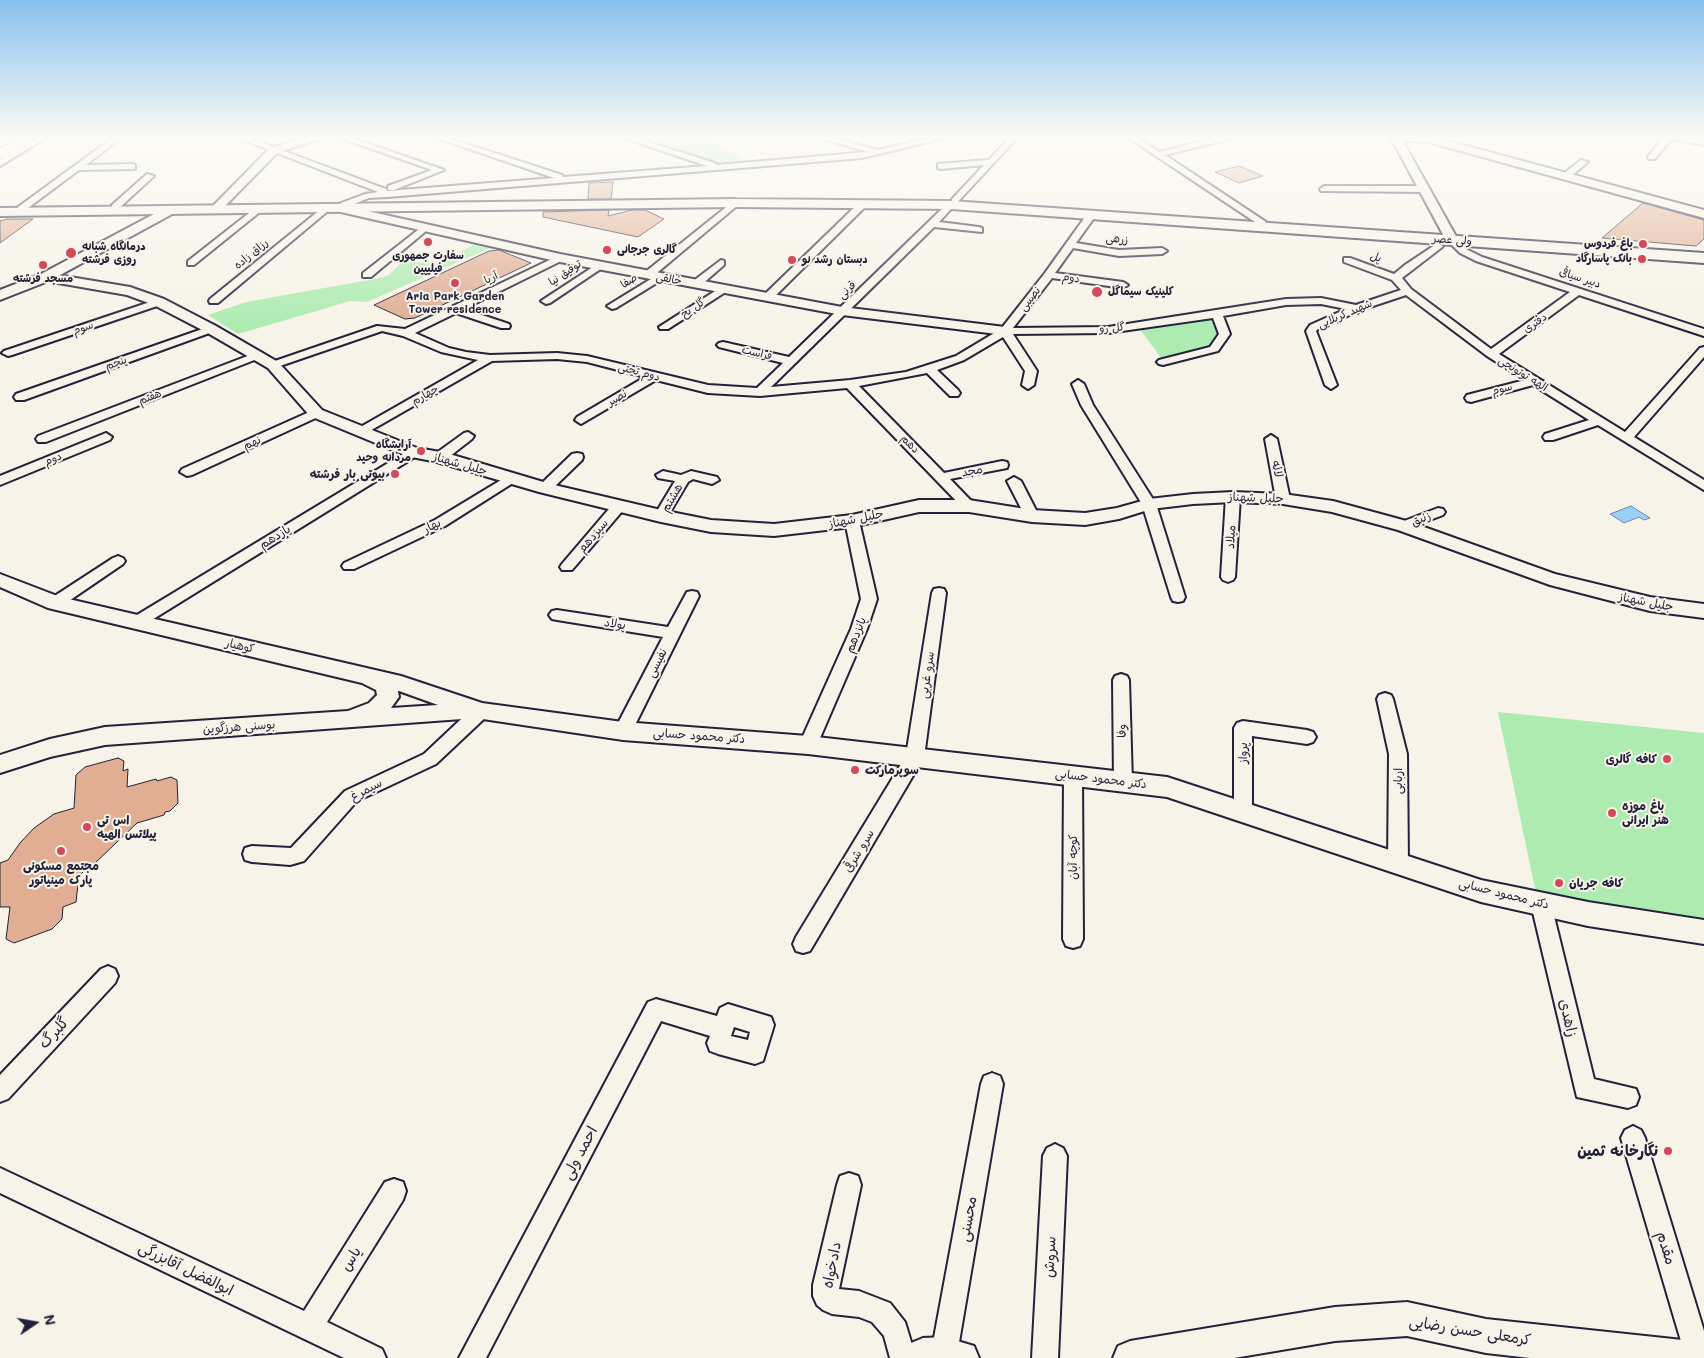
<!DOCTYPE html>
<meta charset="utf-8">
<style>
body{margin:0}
#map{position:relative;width:1704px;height:1358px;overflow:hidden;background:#f7f3e8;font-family:Mali,sans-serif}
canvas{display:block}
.north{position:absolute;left:10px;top:1298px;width:50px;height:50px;-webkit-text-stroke:4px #f7f3e8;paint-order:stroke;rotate:78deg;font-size:14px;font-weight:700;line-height:20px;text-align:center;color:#22223b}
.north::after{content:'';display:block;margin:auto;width:18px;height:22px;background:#22223b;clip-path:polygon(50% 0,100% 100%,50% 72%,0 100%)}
</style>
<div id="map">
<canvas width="1704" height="1358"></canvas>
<div class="north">N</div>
</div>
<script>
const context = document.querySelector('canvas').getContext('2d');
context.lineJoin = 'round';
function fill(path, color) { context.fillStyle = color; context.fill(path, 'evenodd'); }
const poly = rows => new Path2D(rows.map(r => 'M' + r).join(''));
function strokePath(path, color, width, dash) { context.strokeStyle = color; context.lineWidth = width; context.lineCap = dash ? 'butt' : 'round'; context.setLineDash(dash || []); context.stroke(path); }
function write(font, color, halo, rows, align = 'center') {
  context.font = font + ' Mali,"Playpen Sans Arabic",sans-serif'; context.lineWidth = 4; context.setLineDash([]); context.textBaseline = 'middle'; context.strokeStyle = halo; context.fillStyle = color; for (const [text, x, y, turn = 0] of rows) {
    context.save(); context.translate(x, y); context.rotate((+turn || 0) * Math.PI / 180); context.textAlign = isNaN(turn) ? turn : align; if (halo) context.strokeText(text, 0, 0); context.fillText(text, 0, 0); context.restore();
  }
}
const green = poly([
 [631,136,698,136,712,140,750,163,721,165],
 [473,245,490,248,367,302,350,301,238,334,208,315,246,302,380,278,389,275,402,262,442,263],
 [1213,317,1220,334,1210,348,1162,359,1139,328],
 [1498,712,1704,733,1704,920,1536,893]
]);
const water = poly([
 [1631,506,1650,518,1644,520,1639,517,1624,523,1610,514,1631,506]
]);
const building = poly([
 [1239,166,1263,176,1239,183,1215,172,1239,166],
 [613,182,611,199,588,199,589,183,613,182],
 [1643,203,1704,220,1704,239,1696,246,1602,238,1643,203],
 [609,210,608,216,632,210,645,210,664,219,638,237,543,217,543,212,609,210],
 [7,219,33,219,0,243,0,221,7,219],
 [499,250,531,263,415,318,405,319,374,305,489,251,499,250],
 [118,758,124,761,123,771,128,769,127,787,156,779,157,781,171,777,177,780,178,803,170,811,165,812,164,815,137,823,95,863,89,866,79,876,76,902,63,907,62,919,52,929,14,943,6,939,10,907,0,907,0,863,8,860,20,843,34,828,54,814,74,808,76,775,85,767,118,758]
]);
const minor = poly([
 [40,136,49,136,0,166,0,160,40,136],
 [115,136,124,136,86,165,132,164,135,165,135,169,79,170,24,211,18,211,18,207,115,136],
 [233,136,244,136,386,189,387,191,554,178,431,136,442,136,562,175,563,177,707,166,618,136,629,136,715,163,716,165,868,152,814,136,826,136,877,150,940,136,954,136,862,158,388,197,369,198,344,208,340,205,341,203,365,194,378,192,233,136],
 [335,136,346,136,444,170,394,190,388,190,388,186,432,170,335,136],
 [1011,136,1019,136,939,222,979,227,982,228,982,232,934,227,771,387,850,380,906,372,956,356,1001,329,1045,273,1088,213,1091,212,1096,215,1076,243,1119,250,1162,248,1167,251,1162,254,1119,256,1073,248,1055,273,1123,282,1128,285,1123,288,1052,278,1013,328,1108,327,1286,299,1321,298,1356,305,1401,290,1392,280,1344,262,1344,258,1350,258,1394,274,1405,265,1438,243,1443,246,1441,248,1402,278,1411,289,1491,349,1570,292,1476,261,1460,253,1449,242,1449,238,1452,237,1466,249,1482,257,1704,329,1704,336,1579,295,1499,354,1625,432,1700,348,1704,347,1704,357,1634,437,1704,480,1704,490,1598,425,1553,440,1545,440,1543,437,1545,434,1589,420,1533,385,1471,402,1467,401,1465,398,1467,395,1525,380,1487,356,1406,295,1361,310,1318,329,1316,331,1337,385,1331,389,1325,385,1306,331,1310,325,1346,309,1321,304,1286,305,1223,316,1230,334,1218,351,1163,365,1159,364,1157,362,1159,360,1210,347,1219,334,1213,318,1108,333,1013,334,1037,371,1034,385,1028,389,1022,385,1025,371,1003,337,964,360,937,370,958,390,960,393,958,396,950,396,927,373,859,386,944,473,1002,461,1007,462,1008,465,1007,468,950,479,976,506,969,510,964,509,847,388,760,396,708,393,656,380,581,424,575,420,577,417,645,377,587,362,557,359,492,361,361,436,357,435,355,432,357,429,478,360,441,352,403,336,382,331,277,367,269,367,267,365,269,363,377,326,405,329,560,255,563,256,563,260,464,309,509,324,510,326,509,328,501,328,456,313,415,333,449,348,466,352,490,355,557,353,587,356,708,385,757,388,783,363,719,347,717,345,719,343,723,342,789,357,948,203,952,202,952,199,984,165,941,169,938,168,938,164,989,160,1011,136],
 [1126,136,1135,136,1159,152,1222,136,1235,136,1234,138,1165,155,1266,222,1264,224,1258,224,1126,136],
 [1664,136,1679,136,1704,141,1704,145,1672,139,1655,159,1649,159,1648,157,1664,136],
 [1581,160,1588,162,1569,178,1563,178,1563,174,1581,160],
 [147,174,154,176,118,209,112,209,112,205,147,174],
 [1324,186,1423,186,1427,189,1423,192,1321,191,1320,189,1324,186],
 [735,200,739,203,738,205,652,277,644,277,644,273,735,200],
 [862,202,866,205,865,207,772,299,764,299,763,297,764,295,859,203,862,202],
 [326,205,330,208,329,210,218,303,210,303,209,301,210,299,326,205],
 [258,206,261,207,261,211,194,265,188,265,188,261,258,206],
 [423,226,428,229,426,231,371,277,363,277,363,273,423,226],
 [721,260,724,261,724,265,700,286,692,286,692,282,721,260],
 [599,263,604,266,602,268,550,303,546,304,541,301,599,263],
 [659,274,664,277,663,279,616,308,612,309,607,306,659,274],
 [723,286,728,289,727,291,668,329,660,329,659,327,723,286],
 [159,299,163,300,164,302,163,304,12,355,8,356,2,353,4,351,159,299],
 [211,326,215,327,216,329,215,331,24,400,16,400,14,397,16,394,211,326],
 [258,352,262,353,264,355,262,357,46,442,38,442,36,439,38,436,258,352],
 [1078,380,1084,384,1093,405,1156,504,1185,597,1183,601,1178,602,1173,601,1171,597,1142,504,1081,405,1072,384,1078,380],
 [316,409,320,410,322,413,320,416,192,475,187,476,180,472,182,469,316,409],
 [468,432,474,436,472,439,445,460,435,460,434,457,435,454,464,433,468,432],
 [106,433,112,437,110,440,0,485,0,476,106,433],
 [1271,435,1277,439,1290,499,1283,503,1276,499,1265,439,1271,435],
 [413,448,418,449,419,452,418,455,142,626,137,627,132,626,129,622,132,618,413,448],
 [577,453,582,454,583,457,582,460,550,491,540,491,538,488,540,485,572,454,577,453],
 [663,471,681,475,691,471,717,477,719,480,712,484,693,479,688,482,666,519,661,520,656,519,654,516,675,481,658,478,656,475,663,471],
 [511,474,518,478,516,481,445,526,354,569,344,569,342,566,344,563,435,520,511,474],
 [1014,477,1021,481,1039,516,1037,519,1032,520,1027,519,1025,516,1007,481,1014,477],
 [1233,493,1240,497,1235,577,1233,580,1228,582,1223,580,1221,577,1226,497,1233,493],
 [619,502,624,503,626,506,624,509,572,570,562,570,560,567,562,564,614,503,619,502],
 [1438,508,1443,509,1445,512,1443,515,1404,530,1399,529,1397,526,1399,523,1438,508],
 [852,517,857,518,859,521,877,599,867,629,817,745,814,750,808,752,802,750,799,745,851,629,861,599,845,521,847,518,852,517],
 [118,556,123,558,125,561,123,564,60,607,55,608,50,607,47,603,50,599,113,558,118,556],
 [939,588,944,589,946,593,924,757,810,951,803,953,796,951,793,944,796,937,906,756,932,593,934,589,939,588],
 [692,591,697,592,699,596,632,731,629,736,623,738,617,736,614,731,663,637,557,620,552,619,549,615,552,611,557,610,668,627,687,592,692,591],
 [1121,674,1127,676,1129,680,1132,782,1129,787,1123,789,1117,787,1114,782,1113,680,1115,676,1121,674],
 [1385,693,1391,695,1393,699,1407,754,1408,864,1405,870,1398,872,1391,870,1388,864,1389,754,1377,699,1379,695,1385,693],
 [481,705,487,706,489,711,487,716,436,764,357,801,304,861,290,865,252,862,245,860,243,854,245,848,252,846,291,848,345,791,424,754,475,706,481,705],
 [1243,721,1307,730,1313,732,1316,737,1313,742,1307,744,1252,736,1252,812,1249,817,1243,820,1237,817,1234,812,1234,728,1237,723,1243,721],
 [1073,769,1079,771,1082,776,1083,939,1080,946,1073,948,1066,946,1063,939,1064,776,1067,771,1073,769],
 [1541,895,1548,898,1551,904,1594,1079,1636,1089,1639,1097,1636,1105,1628,1108,1577,1097,1531,904,1534,898,1541,895],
 [108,966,115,969,118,976,115,983,8,1099,0,1102,0,1075,101,969,108,966],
 [656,999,717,1016,720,1008,728,1004,771,1017,774,1025,763,1061,755,1064,718,1054,710,1051,707,1043,710,1036,661,1021,486,1358,459,1358,648,1002,656,999],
 [734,1027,750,1032,748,1040,731,1036,734,1027],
 [992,1073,1000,1076,1003,1084,957,1354,956,1358,932,1358,931,1354,981,1084,984,1076,992,1073],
 [1633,1126,1641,1130,1645,1138,1704,1331,1704,1358,1686,1358,1621,1138,1625,1130,1633,1126],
 [1055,1144,1063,1148,1067,1156,1058,1358,1032,1358,1043,1156,1047,1148,1055,1144],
 [0,1168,304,1311,385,1182,394,1179,403,1182,406,1191,403,1200,327,1322,382,1349,386,1358,344,1358,0,1193,0,1168],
 [849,1173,858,1176,861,1185,839,1289,859,1291,890,1303,905,1322,916,1358,890,1358,884,1336,872,1322,859,1317,832,1314,823,1310,817,1305,813,1296,813,1285,837,1185,840,1176,849,1173]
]);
const tertiary = poly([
 [310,136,325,136,324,138,278,152,223,208,215,208,213,206,215,204,270,148,310,136],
 [1390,136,1400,136,1458,240,1456,243,1448,243,1446,240,1390,136],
 [336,204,560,254,842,307,1005,327,1010,328,1012,331,1010,334,1005,335,842,315,560,262,332,210,330,208,332,206,336,204],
 [46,273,130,287,164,299,216,326,278,362,322,410,417,448,446,453,550,484,661,510,711,520,774,524,852,515,919,500,969,500,1032,510,1085,513,1117,508,1149,499,1193,494,1233,492,1283,494,1333,501,1410,522,1555,574,1650,597,1704,604,1704,618,1650,611,1550,585,1398,530,1332,512,1283,504,1233,502,1193,504,1151,509,1119,519,1085,525,1032,522,969,512,919,512,852,527,774,536,711,532,661,522,539,492,437,462,407,456,310,416,268,368,206,332,154,305,127,295,41,280,39,277,46,273],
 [0,574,60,597,401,676,482,703,623,722,808,736,1167,777,1481,880,1588,902,1704,920,1704,944,1588,926,1481,902,1167,797,808,754,623,740,476,718,105,745,50,757,0,773,0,755,50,739,105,727,348,711,369,703,377,695,376,690,362,683,48,608,0,587,0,574],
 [398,691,399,691,438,705,391,708,399,697,398,691],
 [1407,1302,1486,1319,1692,1341,1704,1345,1704,1358,1530,1358,1486,1353,1407,1336,1335,1341,1234,1358,1113,1358,1118,1346,1130,1341,1335,1307,1407,1302],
 [944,1337,974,1346,979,1358,901,1358,906,1346,911,1343,923,1338,944,1337]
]);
const secondary = poly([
 [1399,136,1430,136,1704,210,1704,218,1428,142,1407,141,1403,146,1395,146,1393,144,1399,136],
 [169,206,174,207,176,210,174,213,51,280,0,300,0,290,41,274,169,206]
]);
const primary = poly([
 [735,199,951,201,1704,253,1704,263,951,209,735,207,0,216,0,208,735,199]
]);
const trunk = poly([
 [22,136,38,136,5,158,0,159,0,149,22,136]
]);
const markers = [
 [428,242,5,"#d1495b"],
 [1643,244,5,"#d1495b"],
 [607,250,5,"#d1495b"],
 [71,253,6,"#d1495b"],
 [1642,259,5,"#d1495b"],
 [792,260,5,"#d1495b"],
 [43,265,5,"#d1495b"],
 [455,283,5,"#d1495b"],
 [1097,292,6,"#d1495b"],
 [421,451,5,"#d1495b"],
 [395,474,5,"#d1495b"],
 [1667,759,5,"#d1495b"],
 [855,770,5,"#d1495b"],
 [1612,813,5,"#d1495b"],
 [87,827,5,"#d1495b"],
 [61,851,5,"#d1495b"],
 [1559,883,5,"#d1495b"],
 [1668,1151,5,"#d1495b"]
];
const farStreetnames = [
 ["زرهی",1117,239,5],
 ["ولی عصر",1452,240,4],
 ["رزاق زاده",251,254,-40],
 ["پل",1376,257,21],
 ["توفیق نیا",565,273,-34],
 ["آریا",491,278,-26],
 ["دوم",1071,278,8],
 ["دبیر سیاقی",1580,278,18],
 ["خالقی",669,279,11],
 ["صفا",629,281,-32],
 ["قرنی",847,290,-44],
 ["نصیبی",1030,299,-52],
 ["گل یخ",693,308,-33],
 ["شهید کربلایی",1345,314,-23],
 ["دفتری",1535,323,-35],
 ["سوم",83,328,-19],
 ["گل رو",1112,328,-4],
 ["فراست",757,353,13],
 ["پنجم",116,363,-20],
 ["دوم تختی",639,372,15],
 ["الهه توتونچی",1523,374,32],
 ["سوم",1502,389,-15],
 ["چهارم",425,395,-30],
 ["هفتم",150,397,-21],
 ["نصیر",617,398,-31],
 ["نهم",252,443,-25],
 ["دهم",910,444,45],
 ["دوم",53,459,-22]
];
const farPoinames = [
 ["باغ فردوس",1633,244,"right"],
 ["درمانگاه شبانه",82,247],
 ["روزی فرشته",82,260],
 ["گالری جرجانی",617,250],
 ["سفارت جمهوری",428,256,"center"],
 ["فیلیپین",428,269,"center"],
 ["بانک پاسارگاد",1632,259,"right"],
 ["دبستان رشد نو",802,260],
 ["مسجد فرشته",43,279,"center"],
 ["کلینیک سیماگل",1108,292],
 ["Aria Park Garden",455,297,"center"],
 ["Tower residence",455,310,"center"],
 ["آرایشگاه",411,445,"right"],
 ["مردانه وحید",411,458,"right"]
];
const streetNames = [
 ["جلیل شهناز",460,464,16],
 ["لاله",1277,469,78],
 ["مجد",972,471,-11],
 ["هشتم",672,498,-60],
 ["جلیل شهناز",1256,498,2],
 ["جلیل شهناز",856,519,-11],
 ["زنبق",1421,519,-24],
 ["بهار",432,526,-27],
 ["سیزدهم",593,536,-50],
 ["یازدهم",275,537,-32],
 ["میلاد",1231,537,-87],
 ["جلیل شهناز",1646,602,11],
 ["پولاد",615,624,9],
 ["پانزدهم",856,635,-68],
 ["کوهیار",240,646,13],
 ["نفیسی",657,663,-63],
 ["سرو غربی",927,675,-82],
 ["بوسنی هرزگوین",239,727,-4],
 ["وفا",1122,731,-91],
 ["دکتر محمود حسابی",699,736,4],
 ["پرواز",1243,753,-90],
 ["دکتر محمود حسابی",1101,779,7],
 ["اربابی",1398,781,-90],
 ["سیمرغ",366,790,-28],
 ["سرو شرقی",859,851,-59],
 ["کوچه آبان",1073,857,-90],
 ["دکتر محمود حسابی",1504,894,14]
];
const poiNames = [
 ["بیوتی بار فرشته",385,474,"right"],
 ["کافه گالری",1657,759,"right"],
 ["سوپرمارکت",865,770],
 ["باغ موزه",1622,806],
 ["هنر ایرانی",1622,820],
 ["اس تی",97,820],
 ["پیلاتس الهیه",97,834],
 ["مجتمع مسکونی",61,866,"center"],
 ["پارک مینیاتور",61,880,"center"],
 ["کافه جریان",1569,883]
];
const nearStreetnames = [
 ["زاهدی",1568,1018,77],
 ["گلبرگ",54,1033,-47],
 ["احمد ولی",580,1153,-62],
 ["محسنی",968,1219,-80],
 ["مقدم",1666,1248,73],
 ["سروش",1050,1257,-87],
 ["یاس",351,1259,-58],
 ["دادخواه",832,1265,-79],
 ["ابوالفضل آقابزرگی",186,1269,26],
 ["کرمعلی حسن رضایی",1470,1331,9]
];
const nearPoinames = [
 ["نگارخانه ثمین",1658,1151]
];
fill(green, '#aeebb1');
fill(water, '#99cff8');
strokePath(water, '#698aac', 1);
fill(building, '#e1ae94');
strokePath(building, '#22223b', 1);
strokePath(minor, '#22223b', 4);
strokePath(tertiary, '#22223b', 4);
strokePath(secondary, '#22223b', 4);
strokePath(primary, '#22223b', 4);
strokePath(trunk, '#22223b', 3);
fill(minor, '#f7f3e8');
fill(tertiary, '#f7f3e8');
fill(secondary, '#f7f3e8');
fill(primary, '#f7f3e8');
fill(trunk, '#f7f3e8');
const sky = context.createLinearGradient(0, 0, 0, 326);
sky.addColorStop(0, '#88bfee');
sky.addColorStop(0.42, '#fbfaf5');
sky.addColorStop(1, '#fbfaf500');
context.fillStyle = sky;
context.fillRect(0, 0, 1704, 326);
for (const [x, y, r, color] of markers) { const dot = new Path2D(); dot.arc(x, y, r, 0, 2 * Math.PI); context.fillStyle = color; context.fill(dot); strokePath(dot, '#f7f3e8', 2); }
write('11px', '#22223b', '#f7f3e8', farStreetnames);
write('bold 11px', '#22223b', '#f7f3e8', farPoinames, 'left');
write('12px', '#22223b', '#f7f3e8', streetNames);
write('bold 12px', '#22223b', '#f7f3e8', poiNames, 'left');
write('15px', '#22223b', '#f7f3e8', nearStreetnames);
write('bold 15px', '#22223b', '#f7f3e8', nearPoinames, 'right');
</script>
